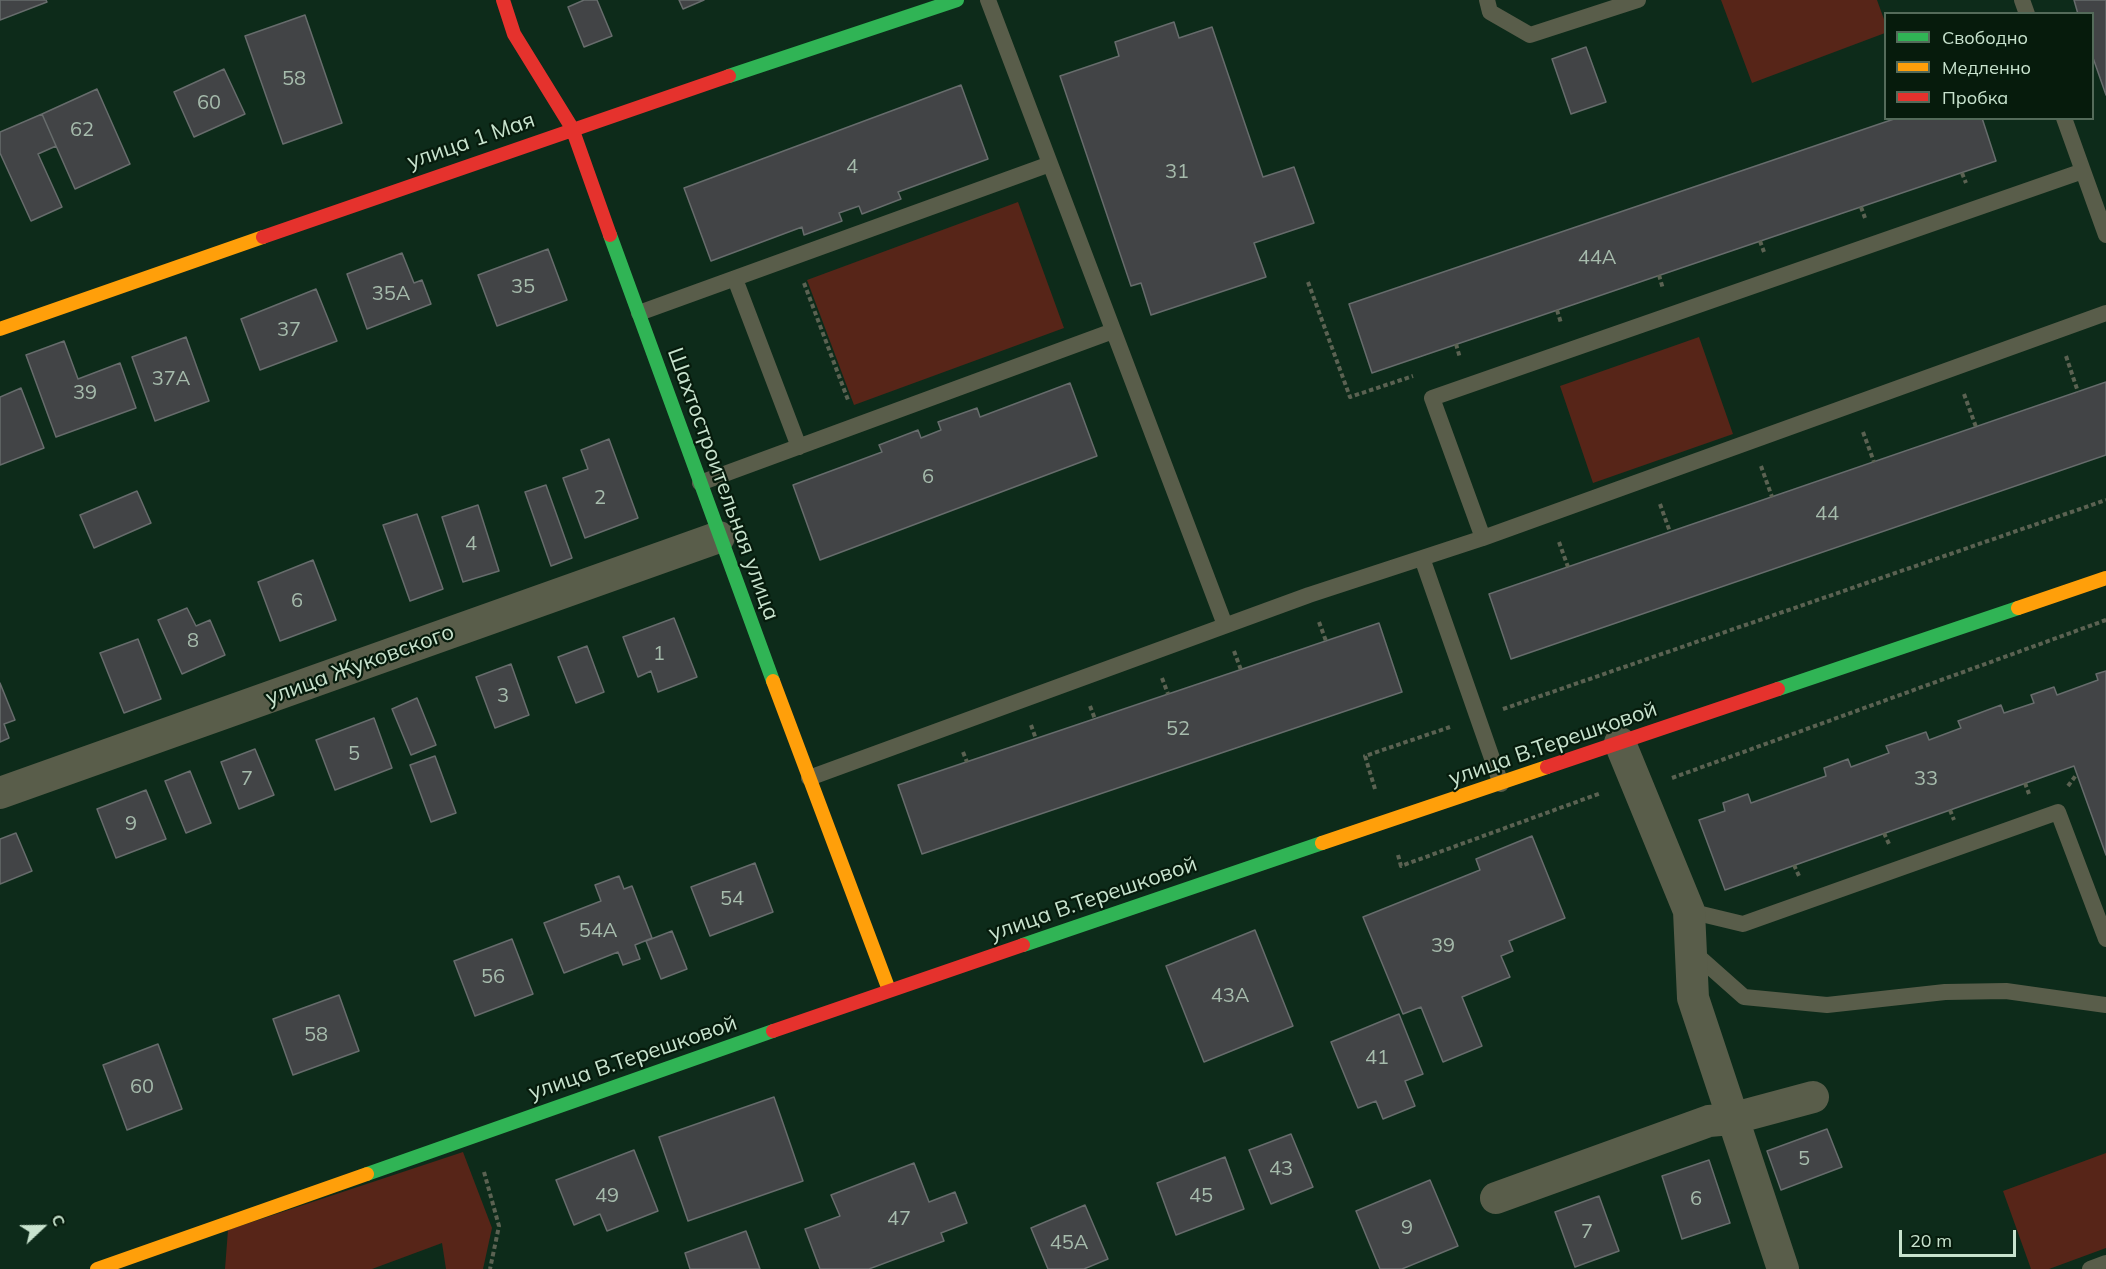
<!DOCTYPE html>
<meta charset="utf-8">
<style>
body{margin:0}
#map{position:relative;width:2106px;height:1269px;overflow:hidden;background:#0d2b1a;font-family:Mulish,sans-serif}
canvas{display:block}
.legend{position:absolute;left:1884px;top:12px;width:210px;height:108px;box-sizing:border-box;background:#061b0c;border:2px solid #546b5a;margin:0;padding:8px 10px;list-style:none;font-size:18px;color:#c8e3ce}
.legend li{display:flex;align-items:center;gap:12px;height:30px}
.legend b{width:30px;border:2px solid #546b5a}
.north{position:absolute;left:12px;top:1197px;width:60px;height:60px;-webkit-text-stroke:4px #061b0c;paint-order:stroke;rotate:68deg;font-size:16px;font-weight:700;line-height:24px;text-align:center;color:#c8e3ce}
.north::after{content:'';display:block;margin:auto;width:21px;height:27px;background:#c8e3ce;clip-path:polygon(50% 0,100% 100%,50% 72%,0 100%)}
.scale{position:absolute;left:1899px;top:1230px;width:117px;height:27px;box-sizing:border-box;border:3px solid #c8e3ce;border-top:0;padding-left:8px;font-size:18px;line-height:21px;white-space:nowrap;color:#c8e3ce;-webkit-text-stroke:4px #061b0c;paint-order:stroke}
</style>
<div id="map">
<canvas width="2106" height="1269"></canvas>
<ul class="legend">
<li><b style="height:8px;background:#30b455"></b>Свободно</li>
<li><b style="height:8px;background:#ff9f0a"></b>Медленно</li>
<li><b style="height:8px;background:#e5322d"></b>Пробка</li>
</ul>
<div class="north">С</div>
<div class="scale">20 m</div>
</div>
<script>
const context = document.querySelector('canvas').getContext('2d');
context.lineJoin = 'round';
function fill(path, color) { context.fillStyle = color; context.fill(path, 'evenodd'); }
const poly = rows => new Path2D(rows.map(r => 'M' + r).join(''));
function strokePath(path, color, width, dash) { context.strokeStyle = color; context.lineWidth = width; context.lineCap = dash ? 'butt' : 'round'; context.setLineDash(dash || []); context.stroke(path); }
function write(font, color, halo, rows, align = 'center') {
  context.font = font + ' Mulish,sans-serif'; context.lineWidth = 4.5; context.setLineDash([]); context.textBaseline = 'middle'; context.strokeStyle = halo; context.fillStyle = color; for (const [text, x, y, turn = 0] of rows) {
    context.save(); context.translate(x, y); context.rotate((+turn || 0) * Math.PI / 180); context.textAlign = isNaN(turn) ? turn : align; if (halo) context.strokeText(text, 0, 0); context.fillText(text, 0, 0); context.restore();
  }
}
const green = poly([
 [1721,0,1877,0,1885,22,1885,33,1752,83],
 [1018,202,1064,328,854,405,807,280],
 [1699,337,1733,434,1593,483,1560,386],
 [463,1152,492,1228,483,1269,446,1269,442,1243,372,1269,225,1269,228,1230],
 [2106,1153,2106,1248,2049,1269,2031,1269,2003,1191]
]);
const building = poly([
 [0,0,46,0,47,2,0,20,0,0],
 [584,0,597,0,612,36,584,47,568,7,584,0],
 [679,0,704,0,683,9,679,0],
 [2074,0,2106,0,2106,95,2092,55,2092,14,2078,14,2074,0],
 [305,15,342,123,283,144,245,36,305,15],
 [1174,22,1179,38,1212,27,1263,177,1294,167,1314,223,1254,243,1266,277,1151,315,1141,283,1131,286,1060,76,1119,56,1115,42,1174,22],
 [1586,47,1606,102,1571,114,1552,59,1586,47],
 [224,69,245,114,194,137,174,92,224,69],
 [961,85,988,159,898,192,901,199,862,214,859,206,839,213,842,221,804,235,802,227,711,261,684,188,961,85],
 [97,89,130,164,75,189,42,114,97,89],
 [42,114,56,146,38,154,62,207,31,221,0,153,0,132,42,114],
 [1897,118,1982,118,1996,161,1372,373,1349,304,1897,118],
 [548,249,567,300,497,326,478,275,548,249],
 [402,253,414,283,422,280,431,304,367,329,347,274,402,253],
 [316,289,337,341,260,370,241,319,316,289],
 [186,337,209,401,155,421,132,357,186,337],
 [64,341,78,379,120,363,136,408,56,437,26,355,64,341],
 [2106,382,2106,455,1511,659,1489,594,2106,382],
 [1070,383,1097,456,820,560,793,485,882,452,879,445,918,430,921,438,941,430,938,422,977,408,980,417,1070,383],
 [21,388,44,448,0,465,0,397,21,388],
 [609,439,638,518,585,538,563,478,588,469,581,450,609,439],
 [546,485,572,558,551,566,525,492,546,485],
 [137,491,151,523,94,548,80,515,137,491],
 [478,505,499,571,463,582,442,517,478,505],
 [417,514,443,589,410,601,383,525,417,514],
 [313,560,336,620,280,641,258,582,313,560],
 [187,608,196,626,210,620,225,655,182,674,158,620,187,608],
 [674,618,697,677,658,692,651,671,638,677,623,637,674,618],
 [1379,623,1402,692,922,854,898,785,1379,623],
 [138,639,161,699,124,713,100,653,138,639],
 [587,646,604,692,576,703,558,657,587,646],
 [511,664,529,715,495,728,476,677,511,664],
 [2106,671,2106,855,2074,766,1725,890,1699,820,1725,811,1723,803,1748,794,1751,803,1826,776,1824,768,1848,759,1851,767,1889,753,1886,746,1926,732,1929,740,1961,728,1958,721,2001,705,2004,713,2034,703,2031,695,2054,687,2057,695,2098,680,2096,674,2106,671],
 [0,683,15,720,4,724,9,738,0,742,0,683],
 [417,698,436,745,411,755,392,709,417,698],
 [374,718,392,768,335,790,316,740,374,718],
 [255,749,274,795,239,809,221,762,255,749],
 [435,756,456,813,431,822,410,765,435,756],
 [190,771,211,823,186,833,165,781,190,771],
 [146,790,166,839,116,858,97,809,146,790],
 [16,833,32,871,0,884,0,839,16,833],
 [1532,836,1565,918,1509,941,1513,951,1501,956,1510,977,1462,997,1482,1046,1443,1062,1421,1007,1403,1014,1363,917,1480,870,1476,859,1532,836],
 [755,863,773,912,710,936,691,887,755,863],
 [619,876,624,889,632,886,652,938,635,945,640,959,623,965,618,952,564,973,544,923,601,901,595,885,619,876],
 [1255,930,1293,1026,1204,1062,1166,966,1255,930],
 [672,931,687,969,661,979,646,941,672,931],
 [512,939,533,994,475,1016,454,961,512,939],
 [339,995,359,1051,293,1075,273,1019,339,995],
 [1399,1014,1423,1074,1405,1081,1415,1106,1383,1119,1376,1101,1358,1108,1331,1042,1399,1014],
 [158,1044,182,1109,127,1130,103,1065,158,1044],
 [774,1097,803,1181,688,1221,659,1137,774,1097],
 [1827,1129,1842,1167,1781,1190,1767,1151,1827,1129],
 [1291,1134,1313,1187,1271,1204,1249,1150,1291,1134],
 [634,1150,658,1211,607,1231,600,1214,574,1225,556,1180,634,1150],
 [1225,1157,1244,1209,1176,1235,1157,1183,1225,1157],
 [1709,1160,1730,1223,1682,1239,1662,1176,1709,1160],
 [914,1163,929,1202,955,1192,967,1223,941,1233,944,1241,869,1269,820,1269,805,1229,840,1216,831,1195,914,1163],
 [1430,1180,1458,1246,1402,1269,1380,1269,1356,1211,1430,1180],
 [1599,1196,1619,1251,1575,1267,1555,1212,1599,1196],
 [1085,1205,1108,1259,1084,1269,1048,1269,1031,1228,1085,1205],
 [746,1231,760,1269,690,1269,685,1253,746,1231]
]);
const path = poly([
 [1962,173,1966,183],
 [1861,207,1865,218],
 [1760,241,1764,252],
 [1659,275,1663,289],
 [1308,282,1350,397,1413,376],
 [804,283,848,400],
 [1557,310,1561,323],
 [1456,344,1460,358],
 [2066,356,2078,392],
 [1964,394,1976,427],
 [1863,432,1874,462],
 [1761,466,1772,497],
 [1660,504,1670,532],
 [1559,542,1568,567],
 [1319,622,1326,641],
 [1234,651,1241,670],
 [1162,678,1168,694],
 [1090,706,1095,719],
 [1503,709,2106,500],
 [1031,725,1036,739],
 [963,752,967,762],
 [1672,778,2106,620],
 [2025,783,2029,794],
 [2068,786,2077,774],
 [1375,789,1365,756,1450,727],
 [1950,810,1954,820],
 [1884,833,1889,844],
 [1398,855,1401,866,1601,793],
 [1794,865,1799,876],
 [484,1172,499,1226,490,1269]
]);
const lane = poly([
 [988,0,1225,625],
 [1487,0,1490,12,1530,35,1638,0],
 [2022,0,2027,14],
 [2064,118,2083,171],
 [2106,235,2083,171,1432,398,1483,538,2106,313],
 [735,279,799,447],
 [639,313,1050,164],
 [700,483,1113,331],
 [1422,558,1483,538],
 [809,778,1309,595,1422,558,1501,784],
 [1689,911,1743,924,2058,812,2106,939],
 [1691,950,1744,997,1827,1005,1945,992,2006,991,2106,1005],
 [2090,1269,2106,1263]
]);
const street = poly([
 [1620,743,1689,911,1693,998,1783,1269],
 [0,793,719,537],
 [1496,1198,1709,1121,1731,1119,1813,1097]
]);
const fast = poly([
 [729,76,957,0],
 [610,235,773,681],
 [1778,689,2018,608],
 [1023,945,1322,843],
 [367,1174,773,1031]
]);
const slow = poly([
 [0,329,263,237],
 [2018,608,2106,578],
 [773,681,889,990],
 [1322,843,1547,767],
 [97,1269,367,1174]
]);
const jam = poly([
 [503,0,514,34,572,128,610,235],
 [263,237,729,76],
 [1547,767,1778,689],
 [773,1031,1023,945]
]);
const numberNames = [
 ["58",294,79],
 ["60",209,103],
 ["62",82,130],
 ["4",852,167],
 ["31",1177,172],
 ["44А",1597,258],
 ["35",523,287],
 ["35А",391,294],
 ["37",289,330],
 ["37А",171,379],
 ["39",85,393],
 ["6",928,477],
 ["2",600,498],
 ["44",1827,514],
 ["4",471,544],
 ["6",297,601],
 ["8",193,641],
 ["1",659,654],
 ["3",503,696],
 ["52",1178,729],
 ["5",354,754],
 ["7",247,779],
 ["33",1926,779],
 ["9",131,824],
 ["54",732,899],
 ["54А",598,931],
 ["39",1443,946],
 ["56",493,977],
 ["43А",1230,996],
 ["58",316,1035],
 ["41",1377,1058],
 ["60",142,1087],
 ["5",1804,1159],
 ["43",1281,1169],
 ["49",607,1196],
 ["45",1201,1196],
 ["6",1696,1199],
 ["47",899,1219],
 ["9",1407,1228],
 ["7",1587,1232],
 ["45А",1069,1243]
];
const streetNames = [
 ["улица 1 Мая",471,141,-19],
 ["Шахтостроительная улица",723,484,70],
 ["улица Жуковского",360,665,-20],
 ["улица В.Терешковой",1553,744,-19],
 ["улица В.Терешковой",1093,899,-19],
 ["улица В.Терешковой",633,1058,-19]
];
fill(green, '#572518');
fill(building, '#424446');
strokePath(building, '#676c6c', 1.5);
strokePath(path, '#5b6252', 4, [4.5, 3]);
strokePath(lane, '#595d4a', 16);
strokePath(street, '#595d4a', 32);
strokePath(fast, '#30b455', 14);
strokePath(slow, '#ff9f0a', 14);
strokePath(jam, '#e5322d', 14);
write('20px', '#a6bbac', null, numberNames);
write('22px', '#c8e3ce', '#061b0c', streetNames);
</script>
